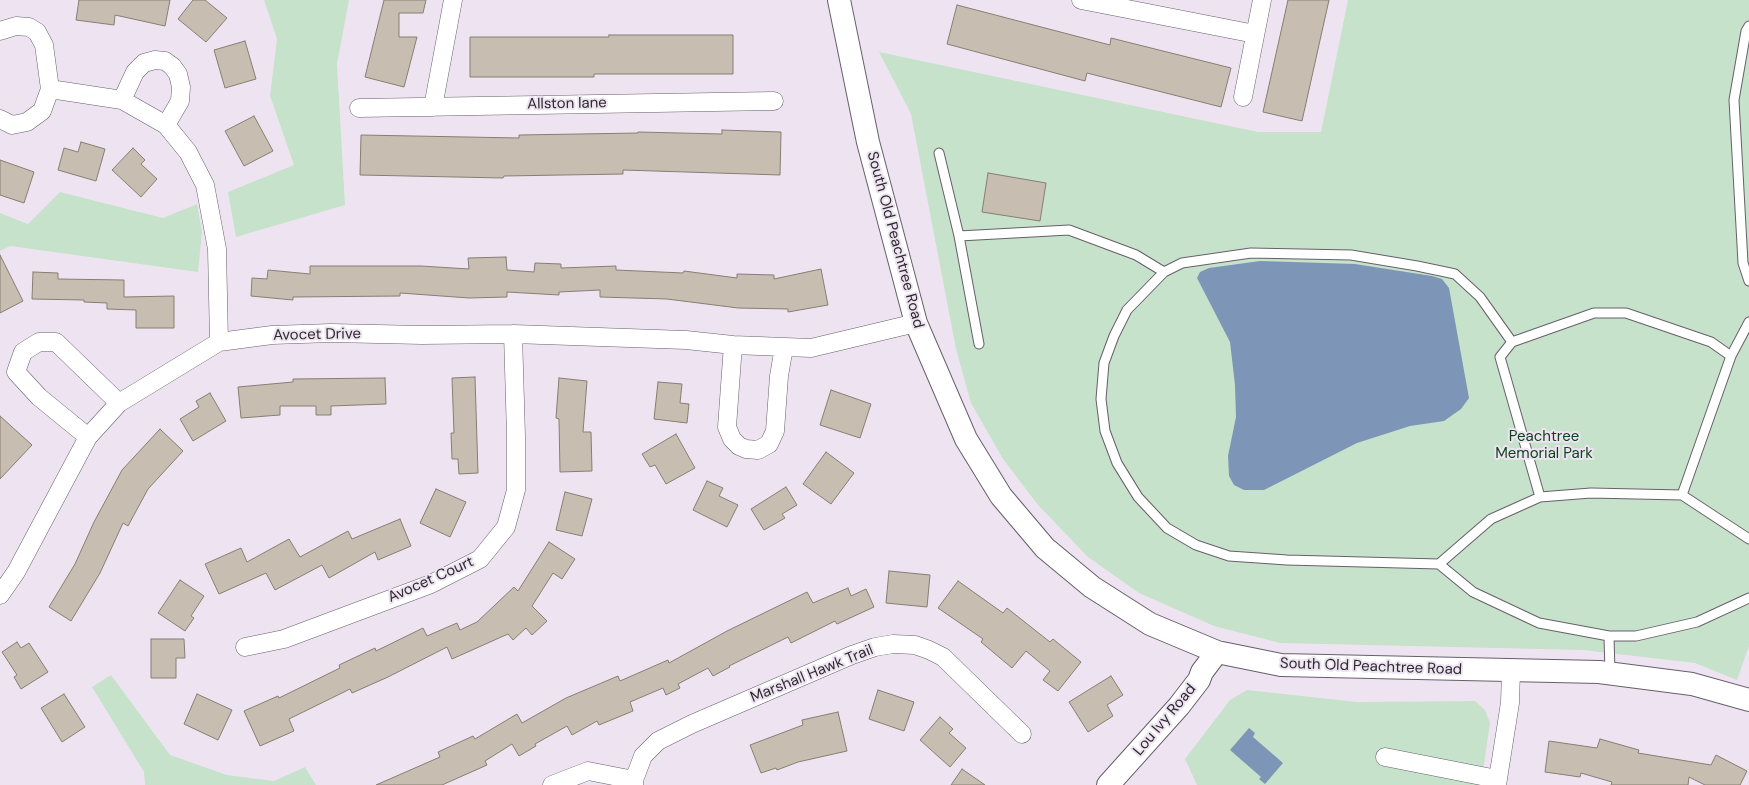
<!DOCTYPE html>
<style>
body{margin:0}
canvas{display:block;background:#eee4f1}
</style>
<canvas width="1749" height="785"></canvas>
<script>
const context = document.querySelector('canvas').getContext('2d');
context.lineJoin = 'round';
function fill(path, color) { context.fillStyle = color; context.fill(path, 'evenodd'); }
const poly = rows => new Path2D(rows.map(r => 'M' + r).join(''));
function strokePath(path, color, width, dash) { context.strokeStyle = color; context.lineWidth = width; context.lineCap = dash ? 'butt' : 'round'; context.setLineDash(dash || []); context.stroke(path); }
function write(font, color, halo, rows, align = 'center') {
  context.font = font + ' "DM Sans",sans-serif'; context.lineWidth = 4; context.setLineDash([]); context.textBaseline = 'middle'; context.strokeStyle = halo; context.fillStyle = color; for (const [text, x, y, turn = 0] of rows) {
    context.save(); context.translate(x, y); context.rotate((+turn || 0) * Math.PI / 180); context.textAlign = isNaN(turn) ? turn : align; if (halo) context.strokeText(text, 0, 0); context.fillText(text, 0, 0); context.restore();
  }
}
const green = poly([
 [264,0,349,0,337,64,345,205,236,237,228,192,294,165,270,96,277,39],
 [1348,0,1749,0,1749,646,1737,680,1695,663,1583,650,1280,643,1214,626,1139,593,1088,557,1038,505,1003,459,971,403,956,349,911,114,879,52,1258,132,1321,132],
 [60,192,163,218,197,204,202,232,198,272,10,246,0,251,0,213,28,224],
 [111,675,170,755,227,775,274,781,305,767,316,785,145,785,144,772,92,687],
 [1247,690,1357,702,1475,701,1485,710,1490,723,1481,785,1197,785,1185,759,1230,700]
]);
const water = poly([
 [1260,261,1355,264,1432,276,1442,279,1449,288,1469,398,1461,409,1444,421,1410,426,1357,443,1264,490,1244,490,1234,485,1229,476,1228,456,1236,417,1235,385,1230,342,1197,278,1200,272,1209,268],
 [1249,728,1255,733,1253,737,1283,763,1265,784,1259,779,1261,777,1230,750]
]);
const building = poly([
 [79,0,170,0,165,26,115,15,114,25,76,20,79,0],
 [193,0,205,0,227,18,206,42,178,19,193,0],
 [384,0,426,0,423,13,399,13,399,37,417,37,404,87,365,77,384,0],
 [1288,0,1329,0,1302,121,1263,112,1288,0],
 [957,5,1110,45,1111,38,1231,68,1221,107,1087,73,1085,81,947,44,957,5],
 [609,35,733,35,733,74,594,74,594,77,470,77,470,37,609,37,609,35],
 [245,41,256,79,225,88,214,50,245,41],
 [254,116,273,151,244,166,225,131,254,116],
 [722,130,781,132,780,175,623,170,623,174,504,176,503,178,360,175,361,135,519,138,519,135,638,133,638,132,722,134,722,130],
 [81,142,105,149,96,181,58,170,64,148,78,152,81,142],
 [133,148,145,160,141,164,157,179,141,197,112,170,133,148],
 [0,160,34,172,24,203,0,195,0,160],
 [988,173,1046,183,1040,221,982,212,988,173],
 [0,255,23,301,0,313,0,255],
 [506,257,507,270,534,272,535,263,561,264,561,268,616,266,616,270,683,273,684,271,737,278,737,274,774,275,774,279,821,269,828,305,788,312,788,309,738,308,667,299,600,297,600,290,559,292,559,295,507,292,507,297,469,298,400,293,400,296,293,297,293,300,251,296,252,278,267,279,268,270,310,274,310,266,421,266,469,269,468,258,506,257],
 [33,272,58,273,58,279,124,280,124,297,174,296,174,328,136,328,136,310,107,309,107,303,84,302,84,300,32,299,33,272],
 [475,377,478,473,459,474,458,459,452,459,451,433,454,433,452,378,475,377],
 [385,378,386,404,331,406,331,415,316,415,316,406,280,406,280,415,241,418,238,387,293,382,293,379,385,378],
 [559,378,587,381,583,432,591,432,592,471,560,472,559,419,556,418,559,378],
 [658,382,682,384,680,403,689,404,687,423,654,419,658,382],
 [831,390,871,404,860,438,820,425,831,390],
 [210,393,226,421,193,441,180,419,199,407,196,401,210,393],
 [0,416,32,445,0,479,0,416],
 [160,429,183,451,148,489,128,526,123,523,100,573,71,621,49,607,75,564,94,522,122,470,160,429],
 [676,434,695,468,666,484,655,465,650,467,642,454,676,434],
 [826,452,854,473,831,504,803,484,826,452],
 [707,481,723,488,719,496,738,505,727,527,693,510,707,481],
 [786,487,797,505,782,514,785,518,764,530,751,509,786,487],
 [436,489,466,502,450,537,420,523,436,489],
 [565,492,592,499,582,536,556,530,565,492],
 [400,519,411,546,378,560,375,552,329,578,322,565,275,590,266,573,219,594,205,564,241,548,247,562,289,539,300,557,348,531,352,539,400,519],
 [549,542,575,559,562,579,553,573,532,606,547,621,532,635,526,628,513,640,508,634,452,659,447,647,388,677,352,693,350,689,289,719,294,731,260,746,244,711,278,696,279,698,340,668,339,665,375,648,376,651,423,628,427,636,457,623,460,630,477,622,514,587,518,591,549,542],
 [889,571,930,575,927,607,886,603,889,571],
 [180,580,204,596,191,616,194,618,185,631,158,613,180,580],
 [958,581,1003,613,1007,608,1050,642,1053,639,1081,662,1058,691,1043,680,1050,671,1026,651,1012,668,981,642,983,639,938,608,958,581],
 [848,588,851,596,866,589,874,607,837,624,835,621,791,643,788,637,729,666,730,667,713,676,708,668,678,684,680,688,666,695,663,688,630,702,633,711,599,725,597,721,572,735,567,726,535,744,536,746,519,756,512,744,485,761,487,765,442,785,376,785,440,757,438,752,473,736,475,739,517,714,522,723,566,698,618,676,620,681,668,660,669,663,727,631,807,592,813,603,848,588],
 [151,639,184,639,185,658,176,658,176,678,151,678,151,639],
 [17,642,21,648,29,643,48,672,21,689,14,677,17,675,2,652,17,642],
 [1111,676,1123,695,1107,705,1113,716,1088,732,1069,702,1111,676],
 [878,690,914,702,904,731,869,719,878,690],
 [64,694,85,727,62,742,41,708,64,694],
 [197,694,232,710,218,740,184,724,197,694],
 [838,712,847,751,798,762,777,770,776,768,761,773,750,745,803,725,802,720,838,712],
 [940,717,953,729,949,733,966,748,950,767,920,740,940,717],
 [1600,739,1639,750,1638,753,1711,765,1716,755,1747,771,1740,785,1705,785,1689,777,1688,785,1611,785,1612,782,1581,773,1580,777,1545,772,1549,741,1597,748,1600,739],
 [962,769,985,785,951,785,962,769]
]);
const service = poly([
 [1749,26,1746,31,1734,100,1743,263,1749,281],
 [939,153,959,236,1069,230,1136,255,1164,272],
 [959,236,979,344],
 [1749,322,1731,356,1682,495,1749,539],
 [1682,495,1591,493,1540,497,1500,357,1512,342,1594,313,1626,313,1711,342,1731,356],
 [1540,497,1491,519,1439,564,1473,592,1539,623,1609,636,1636,636,1697,622,1749,598],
 [1439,564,1287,560,1229,556,1196,545,1167,528,1138,497,1117,463,1105,431,1101,399,1104,363,1114,336,1127,310,1164,272,1182,263,1251,253,1351,255,1417,266,1455,274,1480,297,1512,342],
 [1609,636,1610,673]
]);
const minor = poly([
 [1081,0,1255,34],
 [0,31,16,26,29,27,37,32,44,45,50,89,42,111,27,122,12,125,0,119],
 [50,89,122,100,166,125,188,152,205,185,217,249,219,342],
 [1243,97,1262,0],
 [122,100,135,72,144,63,155,60,165,61,172,66,178,74,181,87,180,101,166,125],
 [433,107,453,0],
 [359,108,774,101],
 [733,345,727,427,732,439,739,446,746,449,758,450,769,444,775,431,779,376,784,347],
 [88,437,39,397,16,372,23,352,39,342,56,342,119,403],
 [0,595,16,572,88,437,119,403,219,342,272,335,331,333,422,335,513,334,686,340,733,345,811,348,916,323],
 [245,647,284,639,431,584,480,559,506,527,516,490,516,436,513,334],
 [1385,757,1497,779],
 [552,785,588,771,634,780],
 [634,785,634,780,643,756,658,741,692,724,852,655,875,647,893,644,915,645,929,650,943,657,1022,734],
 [1497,785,1510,703,1511,671]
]);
const tertiary = poly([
 [839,0,868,142,916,323,966,439,1001,496,1045,548,1092,587,1150,624,1217,652,1281,665,1599,672,1692,684,1749,700],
 [1108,785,1179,706,1199,680,1202,672,1217,652]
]);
const streetNames = [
 ["Allston lane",567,104,-1],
 ["South Old Peachtree Road",895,240,75],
 ["Avocet Drive",317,335,-1],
 ["Avocet Court",431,580,-24],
 ["South Old Peachtree Road",1371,667,2],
 ["Marshall Hawk Trail",812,674,-22],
 ["Lou Ivy Road",1165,720,-50]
];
const parkNames = [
 ["Peachtree",1544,437],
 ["Memorial Park",1544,454]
];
fill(green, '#c7e2ca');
fill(water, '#7d95b6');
fill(building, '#c7bdb1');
strokePath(building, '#877e73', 1);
strokePath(service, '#675f6a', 11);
strokePath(minor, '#675f6a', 19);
strokePath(tertiary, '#675f6a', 24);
strokePath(service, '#fff', 9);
strokePath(minor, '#fff', 18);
strokePath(tertiary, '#fff', 22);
write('15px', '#2d292e', '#eee4f1', streetNames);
write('15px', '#0d431c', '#eee4f1', parkNames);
</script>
